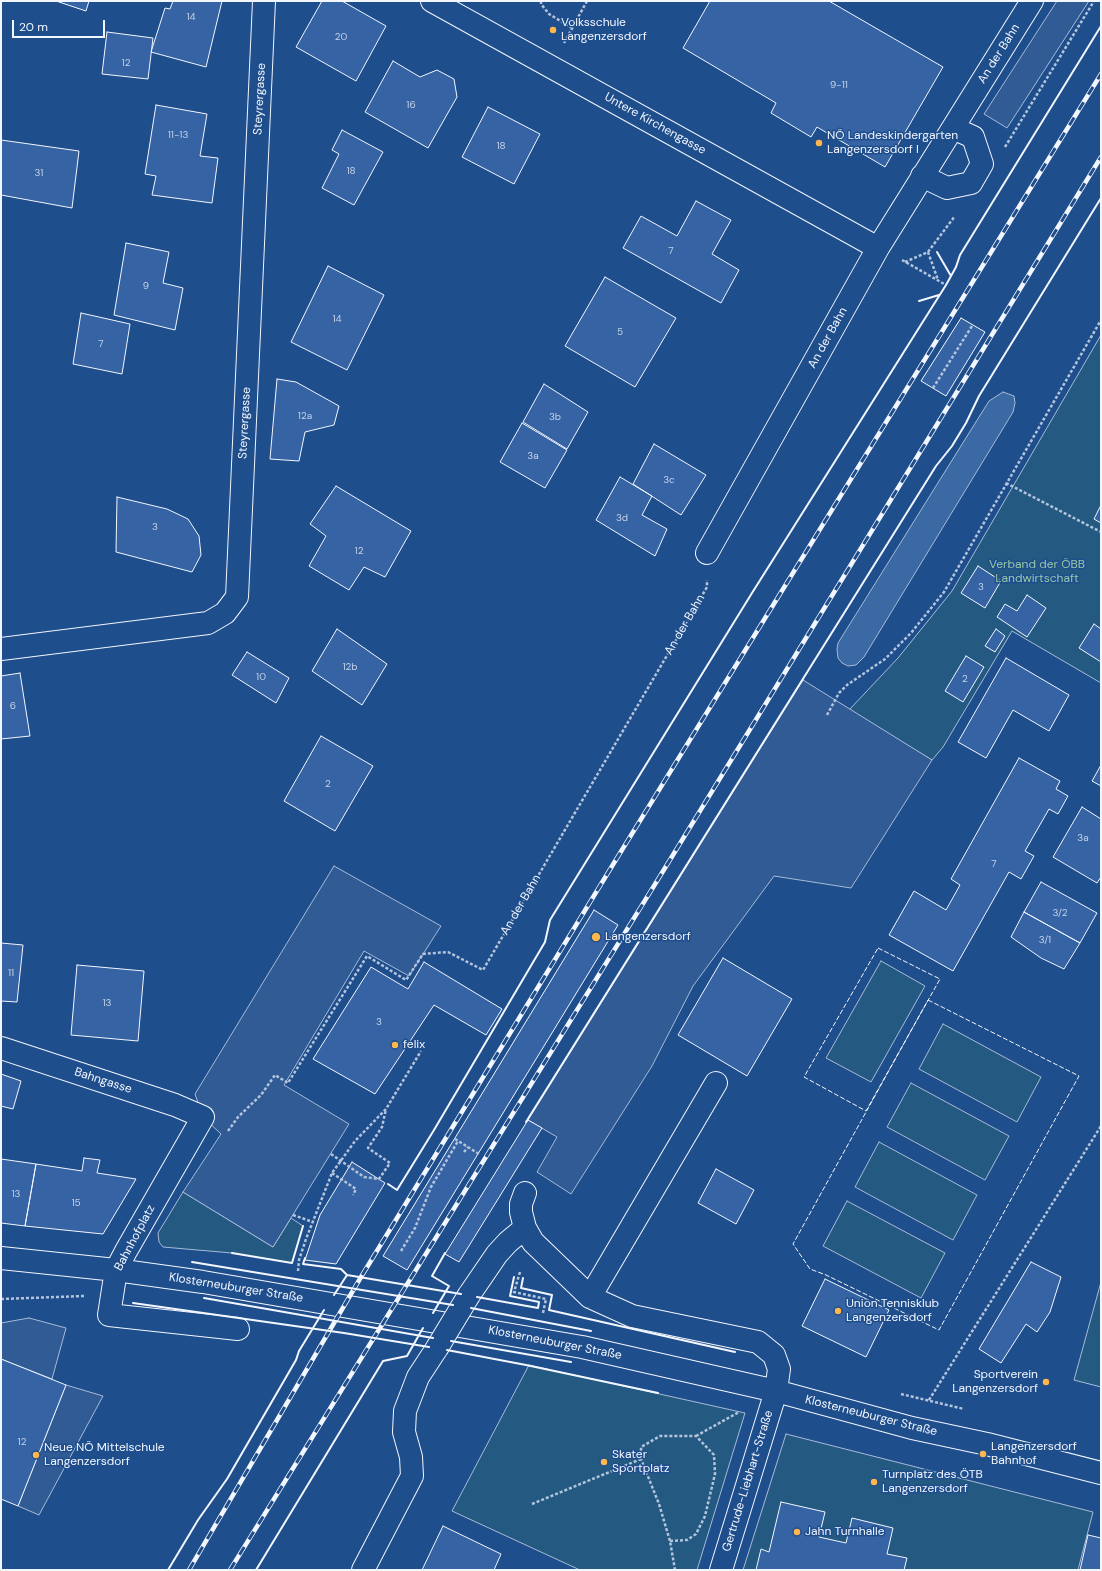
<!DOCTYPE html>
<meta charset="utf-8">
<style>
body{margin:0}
#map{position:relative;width:1102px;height:1571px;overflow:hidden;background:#1f4e8c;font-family:"DM Sans",sans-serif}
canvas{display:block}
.frame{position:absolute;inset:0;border:2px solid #f2f6ff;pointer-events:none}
.scale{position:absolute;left:12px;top:20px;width:93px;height:18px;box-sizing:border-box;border:2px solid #f2f6ff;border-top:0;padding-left:5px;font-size:12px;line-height:14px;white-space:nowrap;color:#f2f6ff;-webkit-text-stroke:3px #1f4e8c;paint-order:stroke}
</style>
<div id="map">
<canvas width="1102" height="1571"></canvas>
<div class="frame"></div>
<div class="scale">20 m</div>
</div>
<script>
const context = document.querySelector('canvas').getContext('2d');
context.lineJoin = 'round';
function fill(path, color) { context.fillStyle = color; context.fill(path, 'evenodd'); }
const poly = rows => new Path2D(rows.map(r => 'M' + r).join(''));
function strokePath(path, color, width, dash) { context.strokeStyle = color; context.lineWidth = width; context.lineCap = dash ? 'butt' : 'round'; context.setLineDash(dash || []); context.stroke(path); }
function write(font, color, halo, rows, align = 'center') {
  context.font = font + ' "DM Sans",sans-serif'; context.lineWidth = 3; context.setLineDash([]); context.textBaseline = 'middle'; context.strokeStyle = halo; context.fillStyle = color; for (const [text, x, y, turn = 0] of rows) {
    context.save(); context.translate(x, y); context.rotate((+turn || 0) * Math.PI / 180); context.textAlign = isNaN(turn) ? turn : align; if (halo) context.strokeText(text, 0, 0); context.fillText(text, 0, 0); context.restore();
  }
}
const green = poly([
 [1101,335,1101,683,1012,631,943,747,932,760,849,710,898,658,952,591,1101,335],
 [881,961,925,986,871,1082,826,1058,881,961],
 [943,1024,1041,1077,1017,1122,919,1069,943,1024],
 [911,1083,1009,1136,985,1180,887,1127,911,1083],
 [879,1142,977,1195,953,1240,855,1187,879,1142],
 [183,1192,273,1247,291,1218,303,1226,292,1263,232,1253,163,1247,159,1242,158,1233,183,1192],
 [847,1201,945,1253,921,1298,823,1246,847,1201],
 [1101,1282,1101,1387,1074,1380,1101,1282],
 [529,1365,745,1413,697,1570,580,1570,452,1511,529,1365],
 [786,1434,1093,1512,1078,1570,743,1570,786,1434]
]);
const parking = poly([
 [1057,1,1089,1,1007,128,984,114,1057,1],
 [803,680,932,760,851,888,774,876,693,986,652,1066,571,1194,537,1172,557,1137,528,1120,803,680],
 [334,866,441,926,409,976,364,951,284,1085,349,1124,273,1247,183,1192,221,1134,203,1117,195,1094,334,866],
 [29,1318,66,1328,52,1379,1,1359,1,1323,29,1318],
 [66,1385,103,1396,39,1515,18,1506,66,1385]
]);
const water = poly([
 [1003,392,1014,396,1015,403,1013,412,864,657,856,665,848,666,842,663,838,658,837,649,838,643,989,401,1003,392]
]);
const building = poly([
 [56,1,89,1,86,11,56,1],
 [173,1,222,1,206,67,151,52,165,8,170,9,173,1],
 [322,1,342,1,386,26,356,81,296,47,322,1],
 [710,1,829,1,943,67,885,167,817,127,811,137,771,113,776,103,683,48,710,1],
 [107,32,153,38,148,79,102,74,107,32],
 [393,61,420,77,437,70,454,79,457,97,428,148,365,112,393,61],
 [156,105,207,114,200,156,218,158,212,203,152,195,156,176,145,174,156,105],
 [488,107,540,134,514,184,462,157,488,107],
 [342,130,383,152,354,205,322,188,339,154,332,150,342,130],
 [1,140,79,151,72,208,1,195,1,140],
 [696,201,731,220,712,254,739,270,721,303,623,248,641,216,677,236,696,201],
 [126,243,169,252,163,283,183,288,175,330,114,315,126,243],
 [328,266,384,295,347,370,291,342,328,266],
 [605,277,676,318,635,387,565,346,605,277],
 [81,313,130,324,122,374,73,364,81,313],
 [961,318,985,332,946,396,921,381,961,318],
 [277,379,296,382,339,406,334,425,305,432,299,461,270,459,277,379],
 [544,384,588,412,567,449,523,422,544,384],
 [522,423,567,450,545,488,500,462,522,423],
 [654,444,706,475,681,515,633,484,654,444],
 [620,477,652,496,642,515,667,529,655,556,596,520,620,477],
 [336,486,411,531,385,577,364,567,349,590,309,566,326,536,310,524,336,486],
 [117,497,167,509,188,519,199,536,201,555,192,572,116,552,117,497],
 [1101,505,1101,523,1094,519,1101,505],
 [978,566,1001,581,985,608,961,593,978,566],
 [1027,595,1046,608,1027,637,997,617,1005,604,1017,611,1027,595],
 [1094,624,1101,629,1101,662,1079,648,1094,624],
 [337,629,387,664,362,705,312,671,337,629],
 [996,629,1005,636,995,652,985,646,996,629],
 [247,652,289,678,276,703,232,675,247,652],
 [966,656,984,667,963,702,945,691,966,656],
 [1006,658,1069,695,1049,731,1013,710,986,758,958,742,1006,658],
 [20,673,30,736,1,739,1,676,20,673],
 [321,736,373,766,335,831,284,801,321,736],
 [1019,758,1060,781,1056,789,1068,796,1058,814,1049,809,1025,851,1034,856,1021,879,1009,872,953,971,889,935,914,891,946,910,960,885,951,879,1019,758],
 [1101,765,1101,786,1092,781,1101,765],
 [1082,807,1101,819,1101,877,1097,883,1053,857,1082,807],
 [1041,882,1097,913,1080,943,1024,912,1041,882],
 [594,910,618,925,407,1270,383,1256,594,910],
 [1024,912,1080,943,1064,969,1041,958,1011,937,1024,912],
 [1,943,23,945,17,1002,1,1001,1,943],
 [723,958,792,999,747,1076,678,1035,723,958],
 [424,962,502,1009,486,1035,434,1005,375,1094,313,1059,371,967,408,989,424,962],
 [77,965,144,971,138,1041,71,1035,77,965],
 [1,1074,21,1081,13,1109,1,1106,1,1074],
 [528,1120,542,1128,459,1262,445,1254,528,1120],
 [84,1158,100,1160,97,1173,136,1179,103,1234,25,1226,36,1164,82,1171,84,1158],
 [1,1159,36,1164,25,1226,1,1223,1,1159],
 [352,1162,385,1183,336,1264,305,1260,320,1215,352,1162],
 [716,1169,754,1190,736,1224,698,1203,716,1169],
 [1031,1262,1061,1277,1050,1312,1037,1332,1026,1324,1001,1363,979,1349,1031,1262],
 [825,1279,889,1310,866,1357,802,1326,825,1279],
 [1,1359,66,1385,18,1506,1,1499,1,1359],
 [781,1502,825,1512,819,1537,846,1543,852,1518,893,1528,887,1554,907,1558,904,1570,756,1570,761,1549,769,1552,781,1502],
 [443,1526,501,1554,494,1570,422,1570,443,1526],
 [1088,1535,1101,1538,1101,1570,1080,1570,1088,1535]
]);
const path = poly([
 [541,1,541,4,549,14,572,28],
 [564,43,587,1],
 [1005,147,1094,1],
 [928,252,955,216],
 [902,260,946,285],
 [905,262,928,252,938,280],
 [933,388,972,326],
 [1006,483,1101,532],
 [827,715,839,693,847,685,885,659,911,633,944,592,1101,320],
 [228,1131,238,1117,261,1095,275,1075,288,1083,367,956,406,980,423,954,448,952,483,970,707,587,707,580],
 [455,1139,479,1154],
 [464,1152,468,1147],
 [331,1154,364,1177,379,1179,390,1163,368,1148,382,1127,386,1109],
 [332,1173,356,1189,353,1195],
 [293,1215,313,1222],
 [401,1251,415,1228,431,1187,458,1141],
 [298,1271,299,1260,306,1239,332,1173,355,1141,386,1109,421,1051],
 [520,1272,514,1292,546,1299,543,1313],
 [1,1299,84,1296],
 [901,1394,964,1409],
 [929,1400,1101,1126],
 [696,1436,739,1412],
 [532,1504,641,1459],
 [670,1541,687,1540,696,1534,705,1516,715,1474,714,1455,696,1436,660,1436,641,1447,641,1459,659,1504,670,1541,675,1570]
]);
const minor = poly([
 [432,1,878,248],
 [922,176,947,188,971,183,982,164,973,137,953,128],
 [707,553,878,248,1032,1],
 [1,649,208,623,225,613,237,597,264,1],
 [1,1048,175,1105,203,1117,126,1251,116,1270,109,1315,238,1329],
 [525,1193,521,1204,521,1212,525,1228,533,1242,590,1297,632,1316,758,1342,774,1355,779,1369,776,1391,721,1570],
 [1,1258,116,1270,203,1282,582,1347,776,1391,912,1428,987,1444,1101,1473],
 [469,1295,497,1254,508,1242,525,1228],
 [590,1297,716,1083],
 [363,1570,412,1476,411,1457,404,1432,405,1411,418,1377,437,1348]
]);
const rail = poly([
 [189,1570,361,1277,617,858,1101,74],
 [230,1570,657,881,1101,157]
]);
const minorBridge = poly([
 [437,1348,469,1295]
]);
const fence = poly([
 [878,948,940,979,866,1111,804,1077,878,948],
 [928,1000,1079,1076,939,1330,826,1275,810,1269,793,1244,928,1000]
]);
const wall = poly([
 [937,252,951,276],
 [919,301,939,295],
 [526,1122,936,466,952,446,966,423,979,396,1101,198],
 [388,1184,397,1190,434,1130,545,942,550,920,752,593,946,285,956,267,960,255,1101,26],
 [232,1253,292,1263,303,1226],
 [305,1258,303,1264,341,1269,347,1275,461,1294],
 [192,1262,453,1305],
 [523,1278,521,1288,552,1295,549,1310,735,1352],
 [334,1295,347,1275],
 [477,1297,538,1308,539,1302,510,1296,514,1277],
 [204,1298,433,1338],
 [133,1303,344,1333,429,1347],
 [471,1308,591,1331],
 [433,1313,449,1286,432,1276,445,1253],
 [451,1341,571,1362],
 [447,1350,526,1365,658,1393],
 [168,1570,198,1520,227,1479,296,1360,299,1351,324,1310],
 [256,1570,383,1361,407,1356,423,1328]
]);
const markers = [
 [553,30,4,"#ffb74d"],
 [819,143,4,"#ffb74d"],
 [596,937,5,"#ffb74d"],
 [395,1045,4,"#ffb74d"],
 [838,1311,4,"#ffb74d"],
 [1046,1382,4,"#ffb74d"],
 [983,1454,4,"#ffb74d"],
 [36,1455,4,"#ffb74d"],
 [604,1462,4,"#ffb74d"],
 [874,1482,4,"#ffb74d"],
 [797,1532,4,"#ffb74d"]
];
const numberNames = [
 ["14",191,17],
 ["20",341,37],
 ["12",126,63],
 ["9-11",839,85],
 ["16",411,105],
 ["11-13",178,135],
 ["18",501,146],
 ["18",351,171],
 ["31",39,173],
 ["7",671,251],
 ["9",146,286],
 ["14",337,319],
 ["5",620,332],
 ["7",101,344],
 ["12a",305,416],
 ["3b",555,417],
 ["3a",533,456],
 ["3c",669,480],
 ["3d",622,518],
 ["3",155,527],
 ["12",359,551],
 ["3",981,587],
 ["12b",350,667],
 ["10",261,677],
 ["2",965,679],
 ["6",13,706],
 ["2",328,784],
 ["3a",1083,838],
 ["7",994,864],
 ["3/2",1060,913],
 ["3/1",1045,940],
 ["11",11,973],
 ["13",107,1003],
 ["3",379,1022],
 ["13",16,1194],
 ["15",76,1203],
 ["12",22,1442]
];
const poiNames = [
 ["Volksschule",561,23],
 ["Langenzersdorf",561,37],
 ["NÖ Landeskindergarten",827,136],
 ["Langenzersdorf I",827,150],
 ["Langenzersdorf",605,937],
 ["felix",403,1045],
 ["Union Tennisklub",846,1304],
 ["Langenzersdorf",846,1318],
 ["Sportverein",1038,1375,"right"],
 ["Langenzersdorf",1038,1389,"right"],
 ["Langenzersdorf",991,1447],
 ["Bahnhof",991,1461],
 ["Neue NÖ Mittelschule",44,1448],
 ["Langenzersdorf",44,1462],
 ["Skater",612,1455],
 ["Sportplatz",612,1469],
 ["Turnplatz des ÖTB",882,1475],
 ["Langenzersdorf",882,1489],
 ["Jahn Turnhalle",805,1532]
];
const streetNames = [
 ["An der Bahn",999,54,-58],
 ["Steyrergasse",260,99,-87],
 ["Untere Kirchengasse",655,124,29],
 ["An der Bahn",828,338,-61],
 ["Steyrergasse",245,423,-87],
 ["An der Bahn",685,625,-60],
 ["An der Bahn",521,905,-60],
 ["Bahngasse",103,1081,18],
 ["Bahnhofplatz",135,1238,-62],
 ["Klosterneuburger Straße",236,1288,9],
 ["Klosterneuburger Straße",555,1343,11],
 ["Klosterneuburger Straße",871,1416,14],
 ["Gertrude-Liebhart-Straße",748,1481,-73]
];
const parkNames = [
 ["Verband der ÖBB",1037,565],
 ["Landwirtschaft",1037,579]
];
fill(green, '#245a82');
strokePath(green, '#a8bbd7', 1);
fill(parking, '#305b95');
strokePath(parking, '#a8bbd7', 1);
fill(water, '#3b69a3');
strokePath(water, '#a8bbd7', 1);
fill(building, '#3563a3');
strokePath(building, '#f2f6ff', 1);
strokePath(minor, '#f2f6ff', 24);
strokePath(path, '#b3c4dc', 2.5, [3, 2]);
strokePath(minor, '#1f4e8c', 22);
strokePath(rail, '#f2f6ff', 4.5);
strokePath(rail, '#1f4e8c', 3, [9]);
strokePath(minorBridge, '#f2f6ff', 24, []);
strokePath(minorBridge, '#1f4e8c', 22);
strokePath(fence, '#f2f6ff', 1, [5, 2]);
strokePath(wall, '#f2f6ff', 2);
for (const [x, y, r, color] of markers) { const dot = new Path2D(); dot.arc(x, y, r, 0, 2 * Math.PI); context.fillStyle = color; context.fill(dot); strokePath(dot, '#1f4e8c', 1.5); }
write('10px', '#c3d1e8', null, numberNames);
write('12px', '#f2f6ff', '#1f4e8c', poiNames, 'left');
write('12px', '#f2f6ff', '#1f4e8c', streetNames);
write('12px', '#97c8a6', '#1f4e8c', parkNames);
</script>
